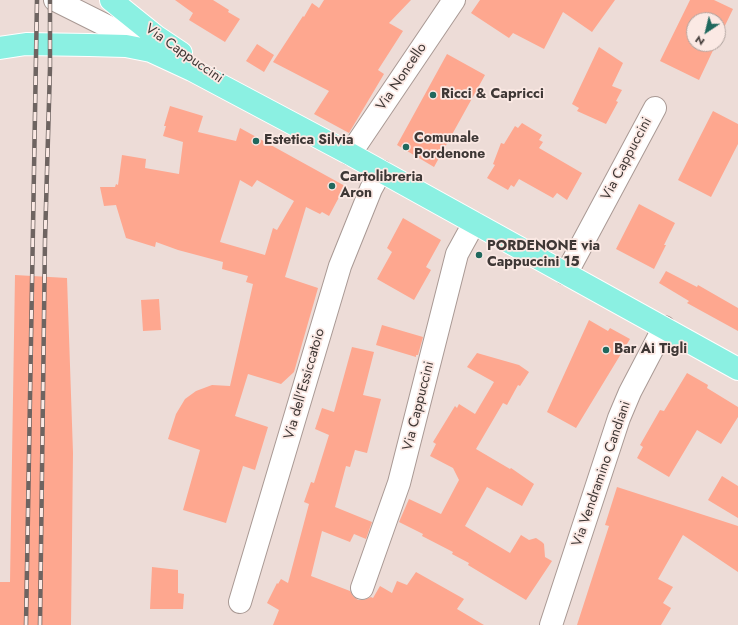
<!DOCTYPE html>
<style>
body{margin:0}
#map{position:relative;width:738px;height:625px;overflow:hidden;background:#eddcd7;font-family:Jost,sans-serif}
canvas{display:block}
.north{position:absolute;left:686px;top:12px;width:40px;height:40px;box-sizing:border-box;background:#fbe9e4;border:1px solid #afa29e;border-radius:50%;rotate:215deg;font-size:11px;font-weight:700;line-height:16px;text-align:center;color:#3e3735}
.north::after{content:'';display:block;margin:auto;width:14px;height:18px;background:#20685d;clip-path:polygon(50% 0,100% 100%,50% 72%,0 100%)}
</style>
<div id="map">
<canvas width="738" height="625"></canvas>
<div class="north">N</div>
</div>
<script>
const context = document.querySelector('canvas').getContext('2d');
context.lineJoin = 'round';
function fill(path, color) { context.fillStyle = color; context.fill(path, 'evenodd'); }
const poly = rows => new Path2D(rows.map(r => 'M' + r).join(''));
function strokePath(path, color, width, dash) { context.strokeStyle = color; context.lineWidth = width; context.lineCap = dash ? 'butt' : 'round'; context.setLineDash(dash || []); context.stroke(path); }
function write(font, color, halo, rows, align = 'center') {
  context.font = font + ' Jost,sans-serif'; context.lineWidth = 3.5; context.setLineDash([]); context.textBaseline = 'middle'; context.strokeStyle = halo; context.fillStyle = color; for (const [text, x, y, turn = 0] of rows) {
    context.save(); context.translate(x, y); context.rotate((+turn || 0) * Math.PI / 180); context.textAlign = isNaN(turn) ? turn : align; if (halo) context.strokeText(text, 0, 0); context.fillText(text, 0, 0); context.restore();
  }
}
const building = poly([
 [175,0,213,0,229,10,228,12,240,19,225,42,189,20,193,13],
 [324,0,411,0,389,23,403,31,378,70,384,74,349,133,314,114,329,91,273,62,303,16,304,17,312,3,319,8],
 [480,0,615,0,592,32,563,12,544,49,513,33,509,38,471,13],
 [690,0,714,0,733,9,718,40,718,20,694,20,694,44,716,44,699,80,660,61],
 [257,44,274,55,264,72,246,61],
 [599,47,623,63,612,86,622,90,616,101,618,102,606,124,577,111,579,108,572,104],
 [447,54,485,75,434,167,397,145],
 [170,106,203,116,198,132,236,141,240,128,345,186,329,216,322,212,320,214,306,207,285,277,318,288,294,372,281,384,248,374,235,416,268,427,255,470,243,466,226,523,183,510,200,450,168,439,176,414,185,399,196,391,212,385,230,386,253,284,246,282,248,276,222,269,223,262,178,250,156,242,155,247,126,238,116,205,104,206,100,187,115,187,116,184,118,185,122,155,146,159,145,168,179,174,183,142,163,136,166,126,164,126],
 [240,180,252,187,257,180,294,201,277,230,273,228,265,255,220,242],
 [713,111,738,124,738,144,711,197,678,180],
 [522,123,542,135,539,140,543,142,539,148,582,173,567,200,557,193,553,198,519,179,514,187,511,185,508,190,487,178,495,165,493,164,501,143,504,144,515,126,518,128],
 [639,204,675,223,664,245,666,245,654,269,616,249],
 [403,218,441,240,426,267,431,270,414,300,377,279,392,252,387,248],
 [666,271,697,287,698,285,738,308,738,331,687,303,689,301,659,283],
 [15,275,67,278,73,453,71,625,0,625,0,582,10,582],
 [159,299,161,330,143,331,141,300],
 [589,320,608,331,610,328,630,339,576,428,547,412],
 [382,325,423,337,418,355,416,355,416,357,376,345],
 [352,347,374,352,363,395,381,399,367,453,355,450,350,467,346,466,335,507,372,522,366,539,354,534,350,542,322,531,311,576,350,591,353,596,358,600,364,600,371,597,373,598,380,586,392,593,397,581,407,585,416,572,464,599,457,609,484,625,273,625,279,610,267,603,277,583,278,584,281,579,288,583,309,504,304,502,311,482,314,483,329,435,315,429,322,408,334,412],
 [477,353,519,365,529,372,520,386,518,385,507,405,503,403,476,449,510,469,511,468,534,484,522,506,487,487,465,526,510,553,521,535,529,540,536,538,542,542,544,544,545,557,552,561,526,600,468,565,469,563,452,554,453,552,422,536,423,534,399,522,409,499,441,514,459,480,453,468,430,456,436,444,433,442,455,406,457,408,459,404,475,414,494,382,467,367],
 [687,373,708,385,707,388,738,407,738,417,721,444,697,430,669,477,637,458,643,447,640,445,660,410,664,411],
 [722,476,738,486,738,518,708,500],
 [617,487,738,526,738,572,683,535,658,579,673,587,663,603,671,608,661,625,577,625,609,526,605,525],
 [152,567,178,570,178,593,184,594,183,609,150,609]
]);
const minor = poly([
 [55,0,125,35,149,50],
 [350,154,454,0],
 [566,274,655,108],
 [362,588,399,483,457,254,474,223],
 [240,602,340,266,371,189,381,171],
 [551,625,619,418,630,392,664,327]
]);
const major = poly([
 [111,0,157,37,181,53],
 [0,48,26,44,89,45,126,46,151,51,192,70,350,154,738,369]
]);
const rail = poly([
 [26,625,37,0],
 [40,625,45,240,50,68,50,0]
]);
const markers = [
 [433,95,4,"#20685d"],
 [256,141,4,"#20685d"],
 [406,147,4,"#20685d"],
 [332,186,4,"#20685d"],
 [479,255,4,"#20685d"],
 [606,350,4,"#20685d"]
];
const streetNames = [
 ["Via Cappuccini",184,54,35],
 ["Via Noncello",402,77,-56],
 ["Via Cappuccini",627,159,-62],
 ["Via dell'Essiccatoio",305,384,-74],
 ["Via Cappuccini",419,406,-76],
 ["Via Vendramino Candiani",602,474,-71]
];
const poiNames = [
 ["Ricci & Capricci",441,95],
 ["Comunale",414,139],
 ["Pordenone",414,155],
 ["Estetica Silvia",264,141],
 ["Cartolibreria",340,178],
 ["Aron",340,194],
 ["PORDENONE via",487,247],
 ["Cappuccini 15",487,263],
 ["Bar Ai Tigli",614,350]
];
fill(building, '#fea78f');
strokePath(minor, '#a99994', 24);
strokePath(major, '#fff', 24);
strokePath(minor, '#fff', 22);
strokePath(major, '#8bf0e2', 22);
strokePath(rail, '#6e6461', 4.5);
strokePath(rail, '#fbe9e4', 3, [9]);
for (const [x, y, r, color] of markers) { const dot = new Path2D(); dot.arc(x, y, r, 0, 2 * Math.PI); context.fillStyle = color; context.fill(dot); strokePath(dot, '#fbe9e4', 1.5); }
write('14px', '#3e3735', '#fbe9e4', streetNames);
write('bold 14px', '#3e3735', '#fbe9e4', poiNames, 'left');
</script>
